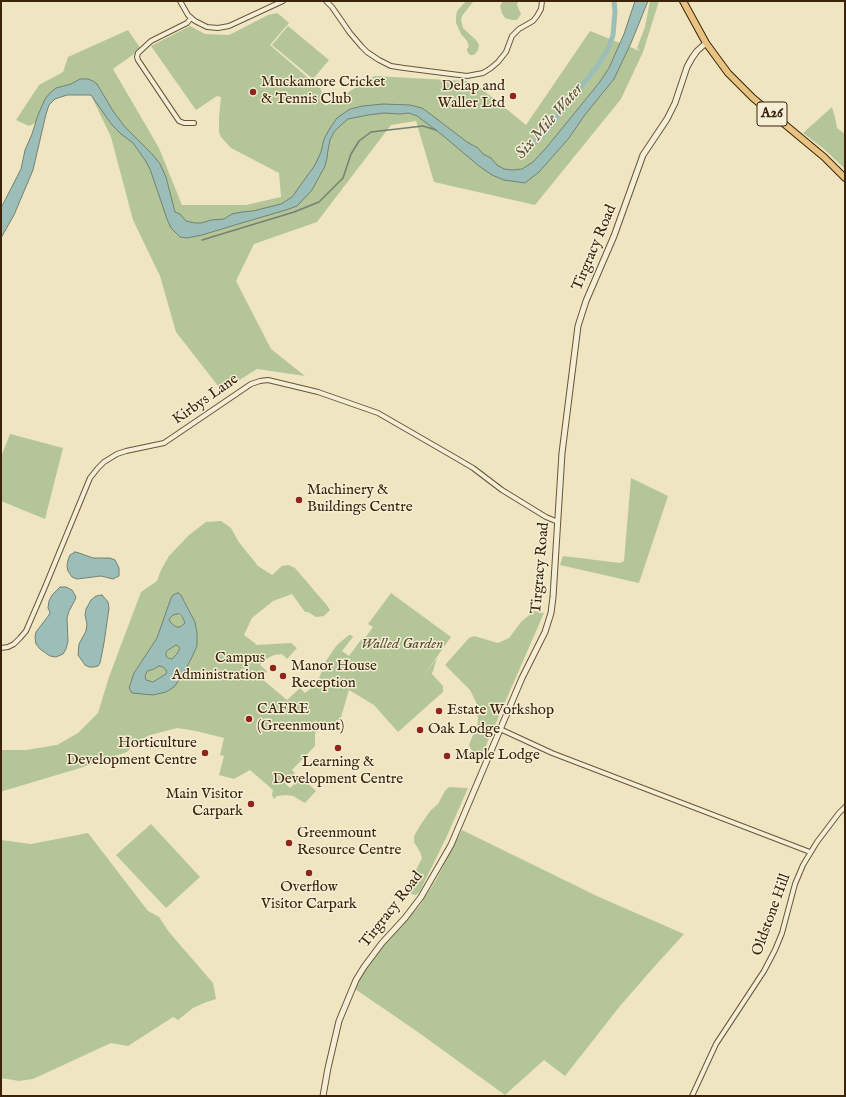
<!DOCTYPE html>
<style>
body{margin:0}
#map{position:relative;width:846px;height:1097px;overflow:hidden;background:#f0e5c1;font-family:"IM FELL English",serif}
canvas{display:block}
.frame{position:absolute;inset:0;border:2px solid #3b230a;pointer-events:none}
</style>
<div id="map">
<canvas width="846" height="1097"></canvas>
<div class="frame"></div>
</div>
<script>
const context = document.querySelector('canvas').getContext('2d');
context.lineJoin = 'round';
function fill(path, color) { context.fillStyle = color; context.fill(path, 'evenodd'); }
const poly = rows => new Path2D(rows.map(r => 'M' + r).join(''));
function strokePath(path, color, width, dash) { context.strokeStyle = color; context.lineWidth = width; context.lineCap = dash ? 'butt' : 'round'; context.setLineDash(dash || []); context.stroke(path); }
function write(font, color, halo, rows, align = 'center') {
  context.font = font + ' "IM FELL English",serif'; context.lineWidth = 3; context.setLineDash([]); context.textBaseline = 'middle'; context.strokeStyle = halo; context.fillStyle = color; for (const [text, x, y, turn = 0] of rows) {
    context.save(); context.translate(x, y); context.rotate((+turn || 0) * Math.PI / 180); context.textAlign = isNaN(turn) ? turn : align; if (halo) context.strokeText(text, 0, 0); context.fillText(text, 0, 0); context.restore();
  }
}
const green = poly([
 [466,1,473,1,473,2,462,16,461,20,463,28,476,40,479,45,478,50,474,55,470,55,467,51,467,49,469,46,467,41,461,34,456,23,456,17,457,11],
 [503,1,518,1,517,5,521,14,517,20,512,20,505,18,502,13,500,6],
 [650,1,659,1,643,52,621,99,535,205,434,182,416,121,391,125,317,222,254,244,236,281,271,349,305,376,257,369,222,391,176,332,160,276,133,220,111,137,91,95,85,90,54,94,39,121,29,126,16,120,39,85,63,72,68,57,128,30,141,49,113,69,159,148,182,205,246,205,281,197,279,173,231,148,221,137,219,132,219,117,221,97,217,96,196,110,151,46,190,26,205,34,229,35,268,15,277,13,281,16,289,23,270,45,321,89,325,106,375,76,467,81,477,85,526,125,590,31,640,51,637,48,645,27],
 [288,26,329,60,313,79,272,45],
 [832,107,835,117,837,128,845,134,845,169,824,149,803,133],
 [10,434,63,448,45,519,1,501,1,457],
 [631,478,668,496,639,583,560,565,563,556,620,563,624,561],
 [221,521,231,528,238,541,258,566,272,575,282,566,289,565,295,568,318,595,326,604,330,610,324,616,316,617,308,612,305,612,292,594,273,601,252,618,244,635,256,644,255,645,291,643,297,648,287,659,282,654,274,655,264,660,260,665,267,671,261,678,287,700,300,688,305,693,317,683,326,661,334,649,338,644,349,635,351,635,353,637,342,651,349,656,363,637,365,638,373,627,368,624,391,593,451,637,422,678,437,658,432,674,443,686,443,692,398,732,374,705,349,690,339,724,332,732,321,726,315,733,315,746,292,770,295,773,285,783,290,788,301,777,316,791,305,803,293,796,286,795,277,796,274,799,272,795,273,790,250,770,234,779,219,775,224,756,220,755,224,738,196,731,177,728,150,735,138,741,127,752,77,769,3,791,1,793,1,750,26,750,57,745,78,733,98,713,109,677,141,592,157,581,161,570,169,556,189,535,206,522],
 [184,600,197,633,197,646,182,676,142,693,132,693,134,673,157,638,163,623],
 [534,611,544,613,478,764,469,745,473,735,477,730,478,718,476,702,470,690,445,665,469,638,474,636,498,643,509,638,521,622],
 [177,614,181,616,183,618,185,623,180,627,175,627,170,622,169,619,173,615],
 [176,645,180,648,177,654,172,659,168,658,166,656,166,653,168,650],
 [159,666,163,667,165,669,167,672,166,674,153,682,146,680,145,677,147,671,154,669],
 [449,787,468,788,447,836,420,891,416,895,411,894,408,892,407,888,422,858,420,852,414,842,414,836,421,824,431,810,438,804,445,791],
 [151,824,200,877,166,908,116,855],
 [462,830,599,897,684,934,654,967,620,1006,565,1076,544,1060,505,1095,415,1030,355,989,364,971,376,954,392,937,420,905,436,880],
 [88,833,148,911,159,917,169,932,213,983,216,999,204,1003,193,1008,178,1020,173,1017,128,1046,111,1043,33,1079,19,1081,1,1078,1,840,31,844]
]);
const water = poly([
 [635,1,648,1,631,43,614,79,584,116,569,138,539,172,525,183,504,180,492,175,479,166,441,134,417,116,409,113,400,114,384,113,368,115,348,119,341,125,334,132,330,140,328,150,327,158,325,166,312,190,297,206,286,210,245,222,202,235,187,238,180,237,171,228,167,219,150,169,145,160,133,143,121,134,112,125,91,95,67,95,55,99,49,105,46,114,33,170,14,215,1,238,1,208,21,169,25,150,32,134,38,115,45,99,50,93,56,88,71,84,80,79,88,79,93,81,97,84,113,111,125,127,153,155,160,164,166,177,175,212,180,214,186,221,195,223,201,223,211,220,224,219,232,214,242,212,253,211,281,204,292,197,315,165,321,152,324,139,330,128,337,118,350,109,363,106,383,104,410,105,422,108,429,113,467,142,478,148,483,154,491,158,497,165,504,169,513,170,522,169,533,162,546,148,599,83,609,68,624,34,635,1],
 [75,552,79,553,93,558,110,558,115,560,119,568,119,576,113,579,101,576,77,579,72,577,68,571,67,566,68,560,70,555,75,552],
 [60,587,66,587,72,590,76,597,75,600,69,611,67,618,68,641,66,649,63,654,56,657,50,656,40,649,36,644,35,637,36,632,49,615,50,612,48,608,49,601,52,595,60,587],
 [178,593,181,595,186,605,195,622,197,633,197,646,192,657,182,676,174,687,166,692,153,695,132,693,129,688,134,673,157,638,171,598,173,595,178,593],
 [177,614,180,614,183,618,185,623,180,627,176,627,170,622,169,619,173,615,177,614],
 [176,645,178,646,180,648,177,654,172,659,168,658,166,656,166,652,168,650,176,645],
 [159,666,163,667,165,669,167,672,166,674,153,682,146,680,145,677,147,671,154,669,159,666],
 [102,595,108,602,109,608,104,643,100,663,98,666,94,667,89,667,85,665,78,655,79,644,86,631,87,624,85,615,86,609,91,600,96,596,102,595]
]);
const stream = poly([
 [202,240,294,212,319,202,343,178,351,154,359,141,371,132,423,126,436,130]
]);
const canal = poly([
 [532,144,544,134,598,65,608,49,613,35,615,12,614,1]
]);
const minor = poly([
 [180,1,188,15,195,21,207,27,218,28,229,26,283,1],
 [326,1,332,7,350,33,362,47,367,52,379,60,391,66,404,68,467,76,483,73,491,68,498,62,506,52,512,36,519,29,533,21,537,16,541,9,542,1],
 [191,18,187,23,151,41,138,53,137,57,138,60,179,121,184,123,194,123],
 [1,648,8,647,14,644,20,638,26,631,45,587,90,478,98,468,104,462,117,454,126,451,164,443,251,384,260,381,268,380,318,392,378,413,456,458,473,468,502,490,546,517,558,522],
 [500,729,552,753,810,852],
 [692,1096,716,1044,764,971,775,950,782,933,795,884,803,865,817,842,839,813,845,807]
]);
const tertiary = poly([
 [323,1096,328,1068,339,1021,356,980,364,967,382,943,405,918,421,897,451,845,522,678,545,632,551,613,553,597,562,453,578,326,586,301,614,236,643,155,667,119,675,103,687,67,692,58,697,51,706,43]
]);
const trunk = poly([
 [683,1,706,43,728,73,753,98,824,157,845,178]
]);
const markers = [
 [253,92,4,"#8f2418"],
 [513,96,4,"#8f2418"],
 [299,500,4,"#8f2418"],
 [273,668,4,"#8f2418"],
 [283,676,4,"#8f2418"],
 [439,711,4,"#8f2418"],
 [249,719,4,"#8f2418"],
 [420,730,4,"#8f2418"],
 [338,748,4,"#8f2418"],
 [205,753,4,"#8f2418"],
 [447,756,4,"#8f2418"],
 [251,804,4,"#8f2418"],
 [289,843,4,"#8f2418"],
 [309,873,4,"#8f2418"]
];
const shields = [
 [772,114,30]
];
const shieldNames = [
 ["A26",772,114]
];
const poiNames = [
 ["Muckamore Cricket",261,83],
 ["& Tennis Club",261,100],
 ["Delap and",505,87,"right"],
 ["Waller Ltd",505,104,"right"],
 ["Machinery &",307,491],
 ["Buildings Centre",307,508],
 ["Campus",265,659,"right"],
 ["Administration",265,676,"right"],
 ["Manor House",291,667],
 ["Reception",291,684],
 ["CAFRE",257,710],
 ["(Greenmount)",257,727],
 ["Estate Workshop",447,711],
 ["Oak Lodge",428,730],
 ["Horticulture",197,744,"right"],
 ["Development Centre",197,761,"right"],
 ["Maple Lodge",455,756],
 ["Learning &",338,763,"center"],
 ["Development Centre",338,780,"center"],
 ["Main Visitor",243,795,"right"],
 ["Carpark",243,812,"right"],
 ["Greenmount",297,834],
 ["Resource Centre",297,851],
 ["Overflow",309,888,"center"],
 ["Visitor Carpark",309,905,"center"]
];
const streetNames = [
 ["Tirgracy Road",595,248,-67],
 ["Kirbys Lane",206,400,-35],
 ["Tirgracy Road",541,568,-85],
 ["Tirgracy Road",392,910,-52],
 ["Oldstone Hill",772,915,-70]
];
const parkNames = [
 ["Walled Garden",402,645]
];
const waterNames = [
 ["Six Mile Water",550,122,-49]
];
fill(green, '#b4c697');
fill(water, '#9bbeb9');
strokePath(water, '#758073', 1);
strokePath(stream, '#758073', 1.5);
strokePath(canal, '#9bbeb9', 5);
strokePath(minor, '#685438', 6);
strokePath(tertiary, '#685438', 7);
strokePath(trunk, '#3b230a', 8);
strokePath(minor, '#f5eed7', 4);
strokePath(tertiary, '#f5eed7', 5);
strokePath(trunk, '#e8c280', 6);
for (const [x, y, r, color] of markers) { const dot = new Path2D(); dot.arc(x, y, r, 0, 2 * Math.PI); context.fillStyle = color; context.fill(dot); strokePath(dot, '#f5eed7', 1.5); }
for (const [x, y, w] of shields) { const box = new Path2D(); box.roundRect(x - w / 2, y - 12, w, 24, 3); context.fillStyle = '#f5eed7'; context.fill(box); strokePath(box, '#3b230a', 1); }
write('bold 14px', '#3b230a', null, shieldNames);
write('15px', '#3b230a', '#f5eed7', poiNames, 'left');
write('15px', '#3b230a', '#f5eed7', streetNames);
write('italic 15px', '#594c2d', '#f5eed7', parkNames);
write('italic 16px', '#58523f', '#f5eed7', waterNames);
</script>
